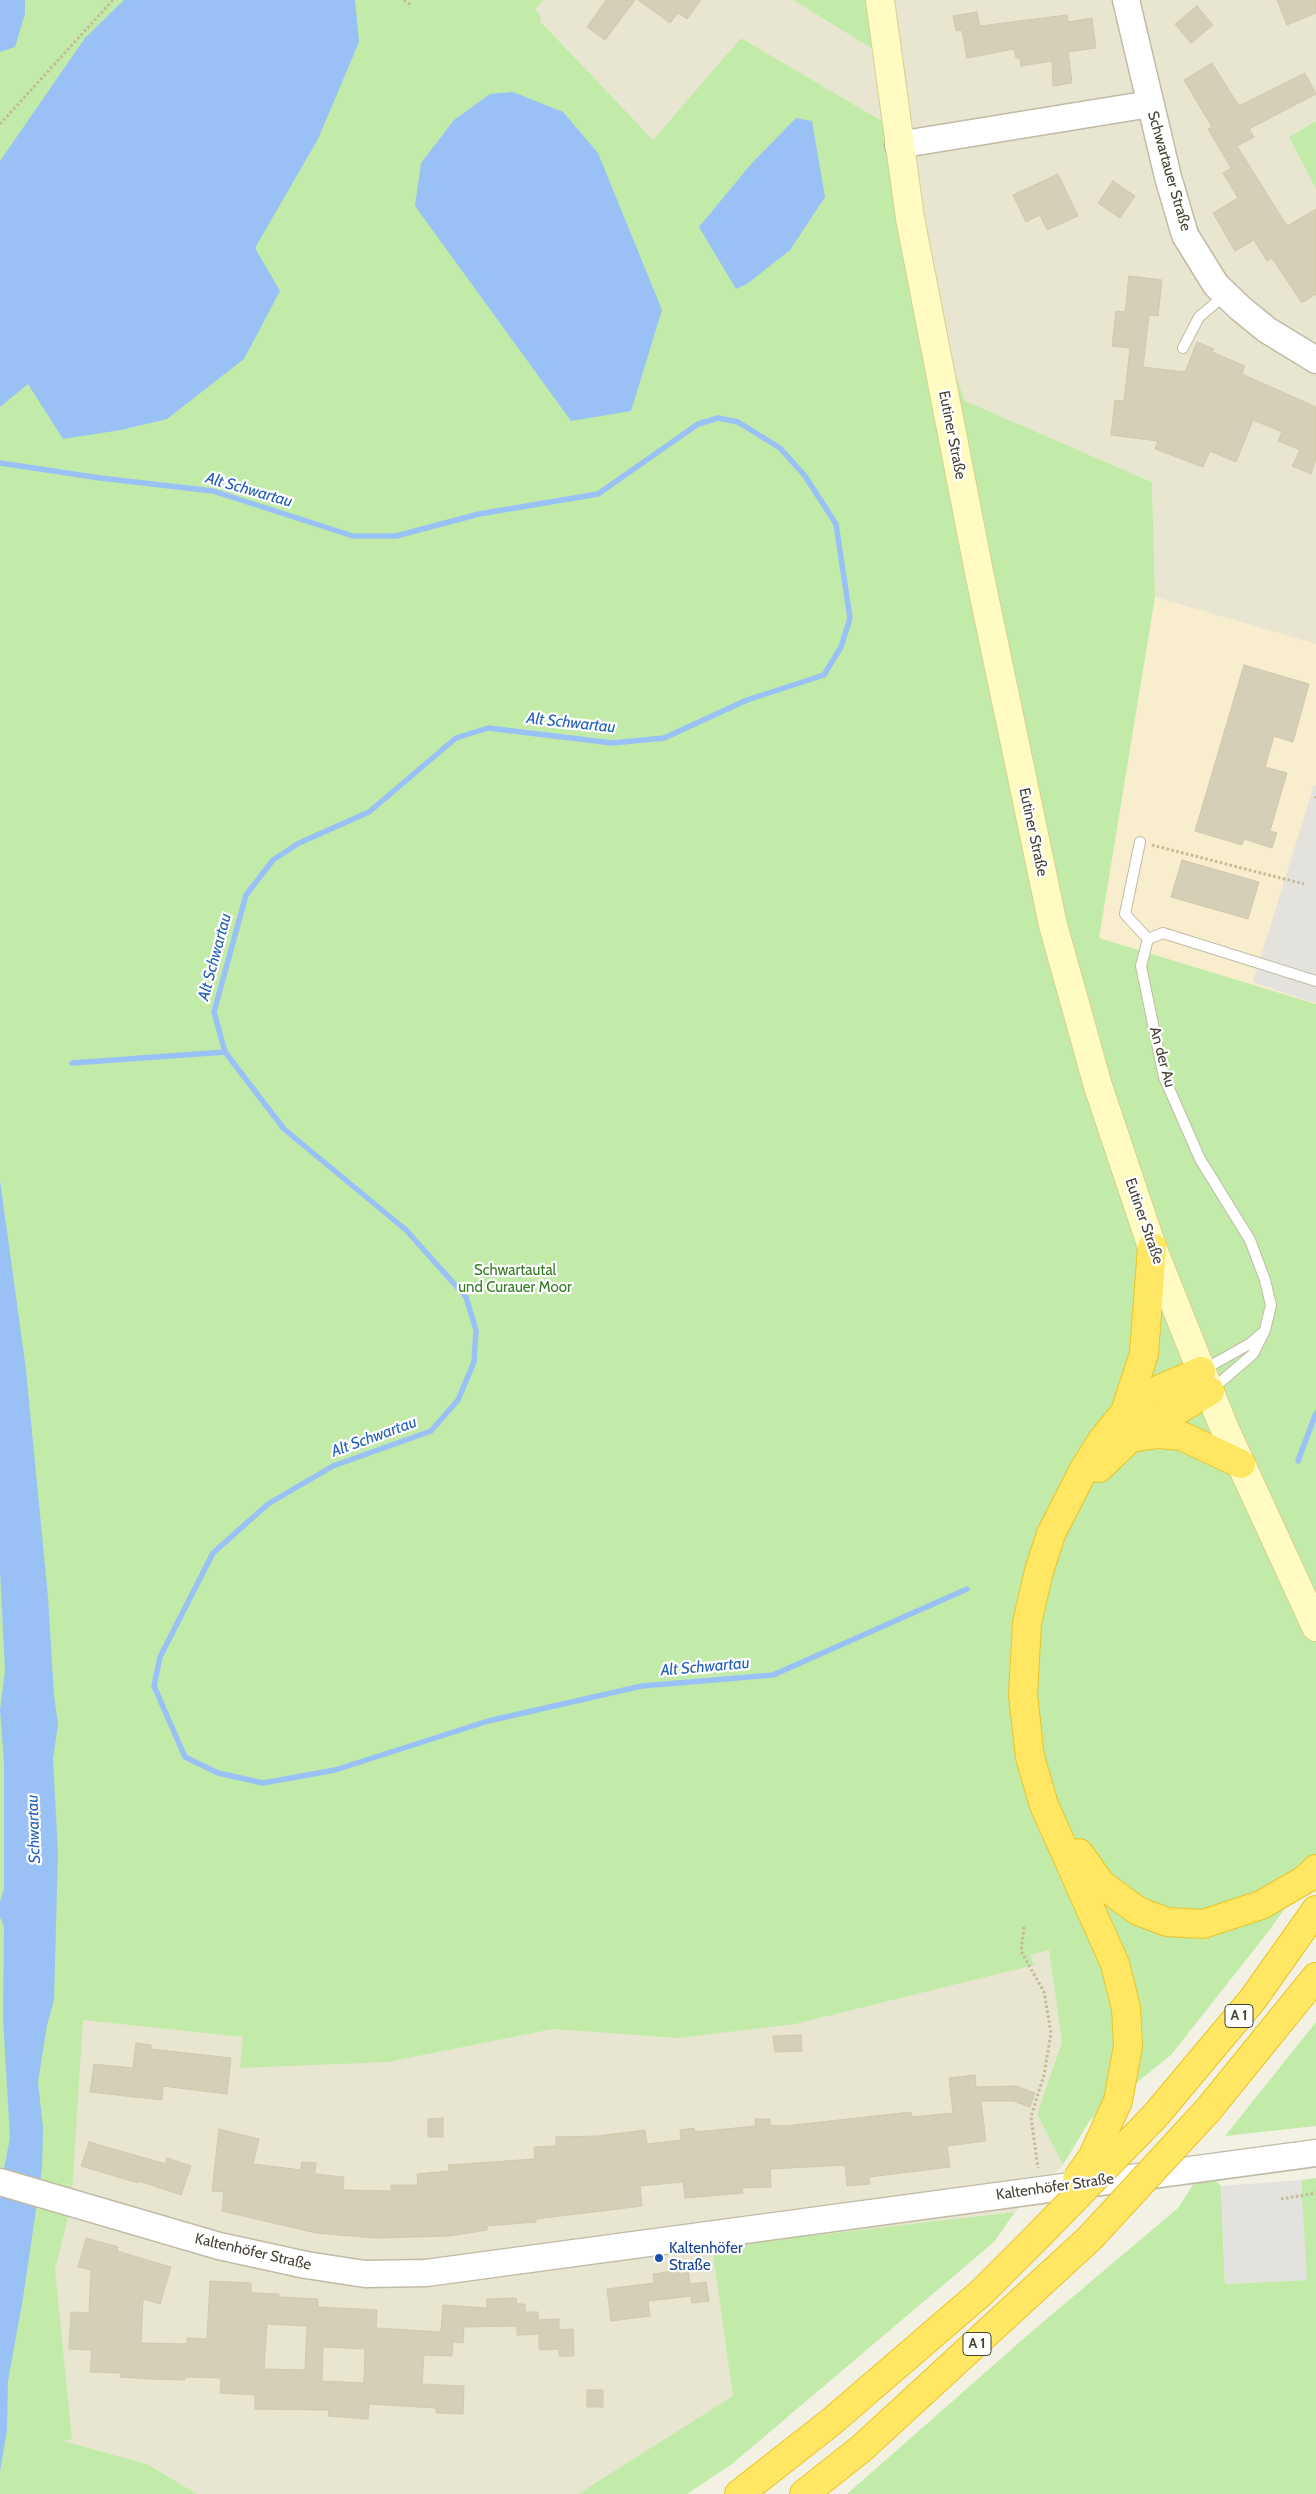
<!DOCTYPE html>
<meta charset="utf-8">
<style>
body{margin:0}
canvas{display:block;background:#f3f1e4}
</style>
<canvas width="1316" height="2494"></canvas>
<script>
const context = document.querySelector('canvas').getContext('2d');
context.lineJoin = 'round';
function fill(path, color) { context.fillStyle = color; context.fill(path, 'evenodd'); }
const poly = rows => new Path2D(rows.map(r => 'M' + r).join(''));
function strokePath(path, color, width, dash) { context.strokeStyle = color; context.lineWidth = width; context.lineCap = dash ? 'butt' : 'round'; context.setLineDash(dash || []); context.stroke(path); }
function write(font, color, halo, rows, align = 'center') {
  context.font = font + ' Cabin,sans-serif'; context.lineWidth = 4.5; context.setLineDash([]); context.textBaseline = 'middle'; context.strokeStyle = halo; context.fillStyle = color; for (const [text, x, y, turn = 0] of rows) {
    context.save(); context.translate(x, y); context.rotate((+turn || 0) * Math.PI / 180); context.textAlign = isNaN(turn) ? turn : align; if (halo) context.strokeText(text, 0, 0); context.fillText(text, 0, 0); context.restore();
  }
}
const residential = poly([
 [543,0,793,0,887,58,880,0,1316,0,1316,121,1289,137,1316,189,1316,644,1155,597,1152,482,965,401,955,374,899,131,741,38,653,141,533,13],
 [1049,1950,1062,2042,1037,2114,1063,2165,1015,2212,712,2247,734,2396,578,2494,197,2494,147,2464,37,2434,82,2020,985,1965]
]);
const commercial = poly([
 [1155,597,1316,644,1316,1004,1099,938]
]);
const green = poly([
 [0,0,543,0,535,10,540,15,540,21,653,140,741,38,899,131,955,374,965,401,1152,482,1155,597,1099,938,1316,1004,1316,1865,1268,1932,1171,2055,1090,2120,1063,2165,1037,2114,1062,2042,1049,1950,1030,1955,1034,1965,795,2024,678,2038,553,2029,388,2062,240,2068,243,2037,83,2020,71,2206,55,2269,72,2439,63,2441,147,2464,197,2494,0,2494],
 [793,0,880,0,887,58],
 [1316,121,1316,189,1289,137],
 [1316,2022,1316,2126,1225,2136],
 [1204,2168,1221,2186,1225,2284,1306,2280,1301,2180,1316,2178,1316,2494,847,2494,1030,2333,1178,2208],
 [1015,2212,994,2242,732,2464,687,2494,578,2494,733,2396,712,2247]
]);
const parking = poly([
 [1314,785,1316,785,1316,1002,1308,1001,1253,982],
 [1301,2180,1307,2280,1225,2284,1221,2186]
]);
const water = poly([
 [0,0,25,0,25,14,15,47,0,52],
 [124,0,355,0,359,42,318,139,255,248,280,291,244,359,167,419,121,430,63,439,28,384,0,407,0,161,85,38],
 [513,92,563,112,598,153,662,310,631,411,571,421,415,206,421,163,454,120,490,94],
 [796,118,812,121,825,197,790,250,747,284,736,289,699,227,752,163],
 [0,1180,26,1370,48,1597,54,1695,58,1724,53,1760,58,1852,54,2000,47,2025,38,2082,43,2128,42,2169,23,2298,8,2381,7,2430,0,2472,0,2189,10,2138,3,2018,4,1927,0,1917,0,1902,4,1888,4,1763,0,1710,5,1671,0,1571]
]);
const stream = poly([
 [0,463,100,478,213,491,353,536,396,536,479,514,598,494,698,424,718,418,738,422,780,448,805,476,836,524,850,618,841,647,824,675,747,700,664,738,612,743,488,728,456,738,369,812,299,843,273,860,246,895,214,1012,225,1052,284,1129,406,1230,466,1297,476,1330,474,1362,458,1400,431,1431,333,1466,268,1504,213,1553,160,1657,154,1686,185,1757,218,1773,263,1783,335,1770,488,1721,642,1686,773,1675,967,1589],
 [72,1063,225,1052],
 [1298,1461,1316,1413]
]);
const building = poly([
 [606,0,635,0,605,40,587,27,606,0],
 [638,0,701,0,687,19,678,13,670,23,638,0],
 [1277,0,1316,0,1316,13,1287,25,1277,0],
 [1197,6,1213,25,1191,43,1175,24,1197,6],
 [977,12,980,26,1067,15,1068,22,1092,18,1096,48,1068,52,1072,83,1053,86,1052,61,1021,66,1020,58,1016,58,1014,49,967,58,962,30,956,31,953,16,977,12],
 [1212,63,1239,106,1305,73,1316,94,1249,129,1254,137,1237,146,1287,226,1316,209,1316,294,1302,303,1272,258,1267,261,1254,240,1235,251,1213,213,1238,198,1223,173,1231,168,1208,129,1212,127,1184,80,1212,63],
 [1058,174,1078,216,1047,230,1040,215,1026,222,1013,195,1058,174],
 [1113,181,1135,196,1120,218,1098,203,1113,181],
 [1129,276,1162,280,1158,316,1149,315,1143,367,1185,372,1197,342,1214,349,1212,352,1245,366,1242,374,1316,407,1316,459,1311,474,1292,466,1300,450,1278,441,1282,432,1253,420,1236,462,1210,451,1203,467,1155,449,1158,441,1111,435,1115,400,1124,401,1130,348,1112,346,1116,311,1125,312,1129,276],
 [1244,665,1309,684,1293,742,1274,736,1265,767,1287,773,1270,831,1277,833,1272,848,1244,839,1242,845,1195,831,1244,665],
 [1182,860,1259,882,1248,919,1171,897,1182,860],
 [801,2035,802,2051,775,2052,773,2036,801,2035],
 [136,2043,151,2045,151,2049,231,2058,227,2094,163,2086,162,2100,90,2092,94,2064,133,2068,136,2043],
 [975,2075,976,2087,1016,2086,1035,2093,1030,2107,1013,2101,981,2101,986,2141,947,2146,950,2167,869,2177,870,2184,847,2186,845,2165,770,2169,771,2187,742,2188,743,2193,685,2198,683,2182,640,2186,642,2206,536,2219,536,2222,487,2226,487,2230,450,2236,375,2238,316,2233,222,2211,224,2192,212,2191,219,2129,259,2139,253,2164,301,2170,302,2162,316,2163,315,2174,344,2177,343,2190,391,2191,391,2185,418,2185,417,2174,449,2171,448,2165,535,2159,534,2147,556,2146,556,2137,598,2136,645,2130,647,2144,681,2140,680,2130,694,2128,695,2132,756,2126,755,2119,770,2119,770,2125,785,2126,911,2112,912,2117,953,2113,949,2078,975,2075],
 [443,2118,443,2137,428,2137,428,2119,443,2118],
 [89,2142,166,2164,167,2158,191,2166,181,2195,139,2181,138,2183,81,2166,89,2142],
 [86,2238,118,2247,117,2251,171,2267,160,2304,143,2299,141,2343,187,2344,187,2338,207,2339,210,2281,251,2283,251,2293,279,2294,279,2297,318,2299,318,2307,377,2310,376,2328,425,2331,441,2332,443,2305,487,2308,487,2299,516,2298,517,2304,525,2304,525,2312,538,2312,538,2320,559,2319,559,2330,573,2329,574,2356,559,2356,559,2349,539,2350,539,2334,517,2335,517,2326,464,2327,463,2343,453,2342,452,2356,424,2355,422,2384,464,2386,463,2414,436,2413,436,2408,369,2404,368,2419,328,2416,329,2410,255,2409,255,2395,220,2393,221,2378,185,2377,185,2380,151,2379,120,2377,121,2373,90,2372,92,2350,69,2349,71,2312,89,2313,91,2270,78,2267,86,2238],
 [267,2324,307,2326,305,2370,264,2369,267,2324],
 [323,2347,365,2349,364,2383,322,2381,323,2347],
 [688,2269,690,2284,706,2282,709,2301,692,2303,691,2296,648,2301,650,2316,611,2321,607,2289,654,2283,653,2274,688,2269],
 [587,2390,603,2390,603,2407,587,2407,587,2390]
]);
const path = poly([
 [404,0,411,5],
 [0,124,113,0],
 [1316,796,1316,800],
 [1152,845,1304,884],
 [1024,1927,1021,1951,1044,1992,1051,2033,1044,2075,1031,2117,1038,2168],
 [1281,2199,1316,2193]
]);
const service = poly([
 [1183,348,1199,317,1225,295],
 [1140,842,1125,914,1148,939],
 [1203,1370,1251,1343,1261,1334],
 [1210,1391,1253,1354,1265,1330,1271,1305,1265,1280,1250,1240,1200,1159,1164,1077,1141,966,1148,939,1163,933,1316,981]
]);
const tertiary = poly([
 [1126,0,1168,177,1185,235,1216,285,1240,308,1267,330,1316,360],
 [898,145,1150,104],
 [0,2182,219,2246,306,2265,365,2274,426,2273,1316,2153]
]);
const secondary = poly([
 [880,0,910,218,979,572,1053,925,1098,1086,1152,1247,1223,1425,1316,1627]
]);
const motorway = poly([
 [1125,1412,1144,1354,1152,1247],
 [1137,1437,1159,1434,1182,1436,1241,1464],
 [1099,1468,1130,1438,1210,1391],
 [1079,1853,1101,1884,1138,1911,1167,1922,1203,1924,1261,1905,1306,1879,1316,1869],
 [1118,2101,1128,2046,1126,2008,1115,1964,1044,1805,1030,1757,1023,1695,1027,1623,1039,1571,1051,1534,1083,1471,1103,1439,1125,1412,1149,1394,1201,1371],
 [1208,2110,1316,1977],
 [1155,2116,1253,1999,1316,1910],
 [739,2494,831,2422,982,2292,1038,2236],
 [804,2494,862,2448,1090,2238]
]);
const motorwayBridge = poly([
 [1077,2179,1093,2156,1118,2101],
 [1038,2236,1155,2116],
 [1090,2238,1208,2110]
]);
const markers = [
 [659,2258,5,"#1a4fb4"]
];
const shields = [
 [1239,2016,28],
 [977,2344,28]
];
const shieldNames = [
 ["A 1",1239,2016],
 ["A 1",977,2344]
];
const streetNames = [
 ["Schwartauer Straße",1169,171,74],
 ["Eutiner Straße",952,435,79],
 ["Eutiner Straße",1033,832,78],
 ["An der Au",1162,1057,75],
 ["Eutiner Straße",1144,1221,71],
 ["Kaltenhöfer Straße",1055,2187,-8],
 ["Kaltenhöfer Straße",253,2252,13]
];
const parkNames = [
 ["Schwartautal",515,1271],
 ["und Curauer Moor",515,1288]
];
const transitNames = [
 ["Kaltenhöfer",669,2249],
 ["Straße",669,2266]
];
const waterNames = [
 ["Alt Schwartau",249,490,16],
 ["Alt Schwartau",571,723,6],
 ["Alt Schwartau",215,957,-75],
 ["Alt Schwartau",374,1437,-20],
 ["Alt Schwartau",705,1667,-5],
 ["Schwartau",34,1829,-92]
];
fill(residential, '#e8e5d1');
fill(commercial, '#f8edcd');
fill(green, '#c2eba9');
fill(parking, '#e4e2dd');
fill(water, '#9ac1f6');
strokePath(stream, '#9ac1f6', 5.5);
fill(building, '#d6cfb8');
strokePath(building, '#d1c9ab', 1);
strokePath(service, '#c0bba6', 12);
strokePath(tertiary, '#c0bba6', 29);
strokePath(secondary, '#d7d18f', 30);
strokePath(motorway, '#eac428', 30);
strokePath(path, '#c3ba96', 3, [2.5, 2.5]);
strokePath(service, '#fff', 10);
strokePath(tertiary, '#fff', 26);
strokePath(secondary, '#fffbc2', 28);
strokePath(motorway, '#ffe663', 28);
strokePath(motorwayBridge, '#eac428', 30, []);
strokePath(motorwayBridge, '#ffe663', 28);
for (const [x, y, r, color] of markers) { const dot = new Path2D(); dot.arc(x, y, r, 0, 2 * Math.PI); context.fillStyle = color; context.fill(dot); strokePath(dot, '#fff', 2); }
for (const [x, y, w] of shields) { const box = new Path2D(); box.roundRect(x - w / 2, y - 11.5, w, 23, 4); context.fillStyle = '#fff'; context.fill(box); strokePath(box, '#464233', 1); }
write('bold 14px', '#464233', null, shieldNames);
write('15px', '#464233', '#fff', streetNames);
write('15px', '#357c22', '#fff', parkNames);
write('15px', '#164399', '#fff', transitNames, 'left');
write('italic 16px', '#2461ba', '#fff', waterNames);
</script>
